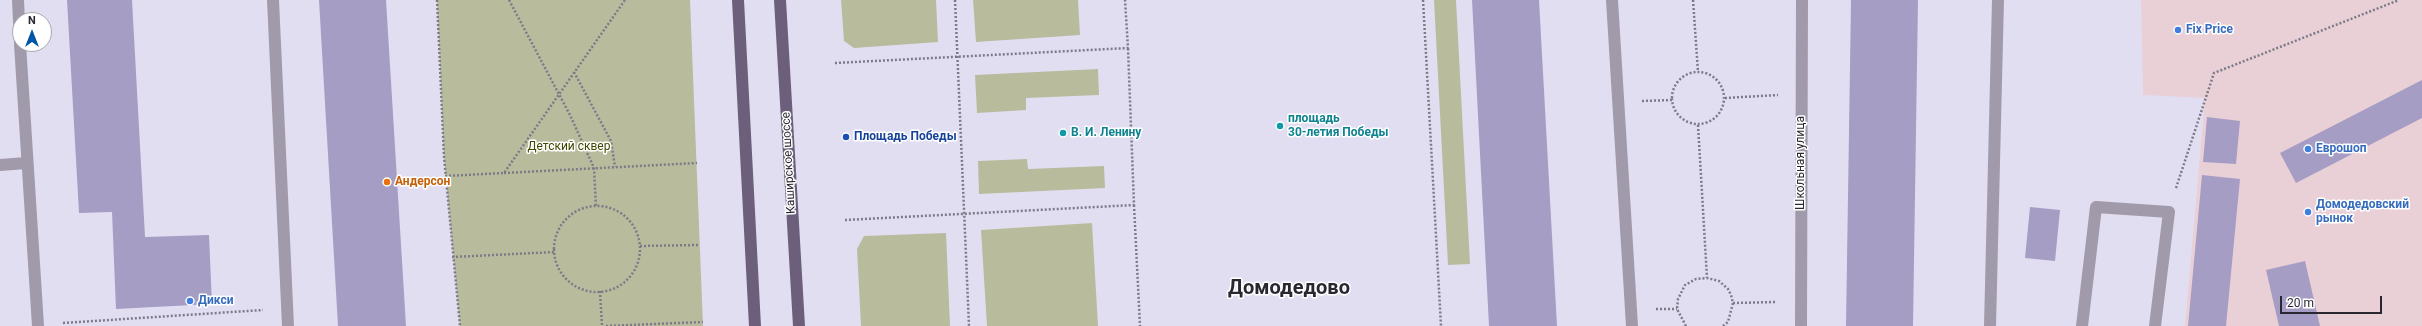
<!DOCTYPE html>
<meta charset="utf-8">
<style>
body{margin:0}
#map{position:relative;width:2422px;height:326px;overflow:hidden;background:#e2def2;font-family:Roboto,sans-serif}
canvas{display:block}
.north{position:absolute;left:12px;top:12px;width:40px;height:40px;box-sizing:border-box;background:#fff;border:1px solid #a9a9ac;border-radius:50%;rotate:0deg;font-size:11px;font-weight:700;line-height:16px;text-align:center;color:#29272f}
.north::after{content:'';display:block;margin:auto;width:14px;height:18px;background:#0057a5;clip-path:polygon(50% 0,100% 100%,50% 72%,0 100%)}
.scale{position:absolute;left:2280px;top:296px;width:102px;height:18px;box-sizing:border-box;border:2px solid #29272f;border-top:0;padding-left:5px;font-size:12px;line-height:14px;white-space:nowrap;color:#29272f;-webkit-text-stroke:3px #fff;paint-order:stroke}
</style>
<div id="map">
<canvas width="2422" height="326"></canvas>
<div class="north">N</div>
<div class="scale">20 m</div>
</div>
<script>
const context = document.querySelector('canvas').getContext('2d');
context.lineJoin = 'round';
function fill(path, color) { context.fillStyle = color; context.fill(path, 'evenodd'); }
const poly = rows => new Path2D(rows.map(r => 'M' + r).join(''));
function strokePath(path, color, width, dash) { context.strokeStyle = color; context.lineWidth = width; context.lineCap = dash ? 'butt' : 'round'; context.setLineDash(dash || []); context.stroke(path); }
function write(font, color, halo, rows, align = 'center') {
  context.font = font + ' Roboto,sans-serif'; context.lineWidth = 3; context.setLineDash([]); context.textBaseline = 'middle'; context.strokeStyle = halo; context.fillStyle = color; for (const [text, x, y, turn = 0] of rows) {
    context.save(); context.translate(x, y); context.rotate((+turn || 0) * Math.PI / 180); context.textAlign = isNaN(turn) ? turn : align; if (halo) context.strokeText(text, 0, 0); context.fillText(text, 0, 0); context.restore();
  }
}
const commercial = poly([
 [2141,0,2422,0,2422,326,2185,326,2205,98,2143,95]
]);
const green = poly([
 [437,0,690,0,703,326,460,326,444,157],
 [841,0,936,0,938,42,854,48,844,41],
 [973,0,1078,0,1080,35,976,42],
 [1434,0,1456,0,1470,264,1448,265],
 [1098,69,1099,95,1026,98,1026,110,977,113,975,75],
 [1027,159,1028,169,1104,166,1105,188,979,194,978,161],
 [1092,223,1098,326,987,326,981,230],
 [946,233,950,326,861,326,857,249,864,236]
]);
const building = poly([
 [67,0,132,0,145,237,209,235,212,304,116,309,112,212,79,213],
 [319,0,386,0,406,326,338,326],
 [1472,0,1539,0,1557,326,1489,326],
 [1851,0,1918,0,1913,326,1846,326],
 [2422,80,2422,118,2296,183,2280,153],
 [2207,117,2240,121,2236,164,2203,162],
 [2202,175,2240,179,2226,326,2188,326],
 [2030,207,2060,210,2055,261,2025,258],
 [2305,261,2320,326,2279,326,2266,270]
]);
const path = poly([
 [437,0,444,157,460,326],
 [509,0,570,115,594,168,596,207],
 [955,0,969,326],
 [1423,0,1441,326],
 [1693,0,1698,72],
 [835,63,1128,48,1125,0],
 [574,72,611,141,615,167],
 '1672 98a26 26 0 1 1 52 0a26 26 0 1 1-52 0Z',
 [1725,98,1778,95],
 [1642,101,1672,100],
 [1698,125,1707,278],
 [504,173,697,163],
 [445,176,504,173,625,0],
 [2176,188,2214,73,2399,0],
 [1134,205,1140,326],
 '554 249a43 43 0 1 1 86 0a43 43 0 1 1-86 0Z',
 [845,220,1134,205,1128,48],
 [640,246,699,245],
 [452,257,555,252],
 [600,291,602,326],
 [1733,303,1776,302],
 [1656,309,1677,309],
 [63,323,263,310],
 [606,326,703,322],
 [1686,326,1677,309,1678,299,1685,285,1696,279,1707,278,1719,281,1728,289,1731,295,1733,303,1728,322,1723,326]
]);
const minor = poly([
 [18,0,20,43],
 [273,0,288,326],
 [1612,0,1632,326],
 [20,44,38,326],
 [0,165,26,163],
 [1801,326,1802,0],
 [1990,326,1998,0],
 [2082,326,2096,207,2169,212,2155,326]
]);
const major = poly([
 [738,0,755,326],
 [780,0,799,326]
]);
const markers = [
 [2178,30,4,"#3f7fe0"],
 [1280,126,4,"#0f9aa8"],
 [1063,133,4,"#0f9aa8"],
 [846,137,4,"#1a4fb4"],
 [2308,149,4,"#3f7fe0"],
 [387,182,4,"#e8710a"],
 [2308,212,4,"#3f7fe0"],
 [190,301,4,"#3f7fe0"]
];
const shopNames = [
 ["Fix Price",2186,30],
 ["Еврошоп",2316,149],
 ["Домодедовский",2316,205],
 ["рынок",2316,219],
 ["Дикси",198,301]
];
const cultureNames = [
 ["площадь",1288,119],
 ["30-летия Победы",1288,133],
 ["В. И. Ленину",1071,133]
];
const transitNames = [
 ["Площадь Победы",854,137]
];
const parkNames = [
 ["Детский сквер",569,147]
];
const streetNames = [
 ["Каширское шоссе",789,163,-93],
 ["Школьная улица",1801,163,-90]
];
const foodNames = [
 ["Андерсон",395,182]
];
const townNames = [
 ["Домодедово",1289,289]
];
fill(commercial, '#e9d0d7');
fill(green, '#b8bc9d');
fill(building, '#a69dc4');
strokePath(path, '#7d7a88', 2.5, [2, 2]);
strokePath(minor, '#a19aab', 12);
strokePath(major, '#6c5f7c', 12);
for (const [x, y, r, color] of markers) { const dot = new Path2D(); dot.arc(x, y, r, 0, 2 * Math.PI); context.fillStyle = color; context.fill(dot); strokePath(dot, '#fff', 1.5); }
write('bold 12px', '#366cbe', '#fff', shopNames, 'left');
write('bold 12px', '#0d838f', '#fff', cultureNames, 'left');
write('bold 12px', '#164399', '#fff', transitNames, 'left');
write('12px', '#444700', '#fff', parkNames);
write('12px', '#29272f', '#fff', streetNames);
write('bold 12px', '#c56008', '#fff', foodNames, 'left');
write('bold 20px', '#29272f', '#fff', townNames);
</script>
